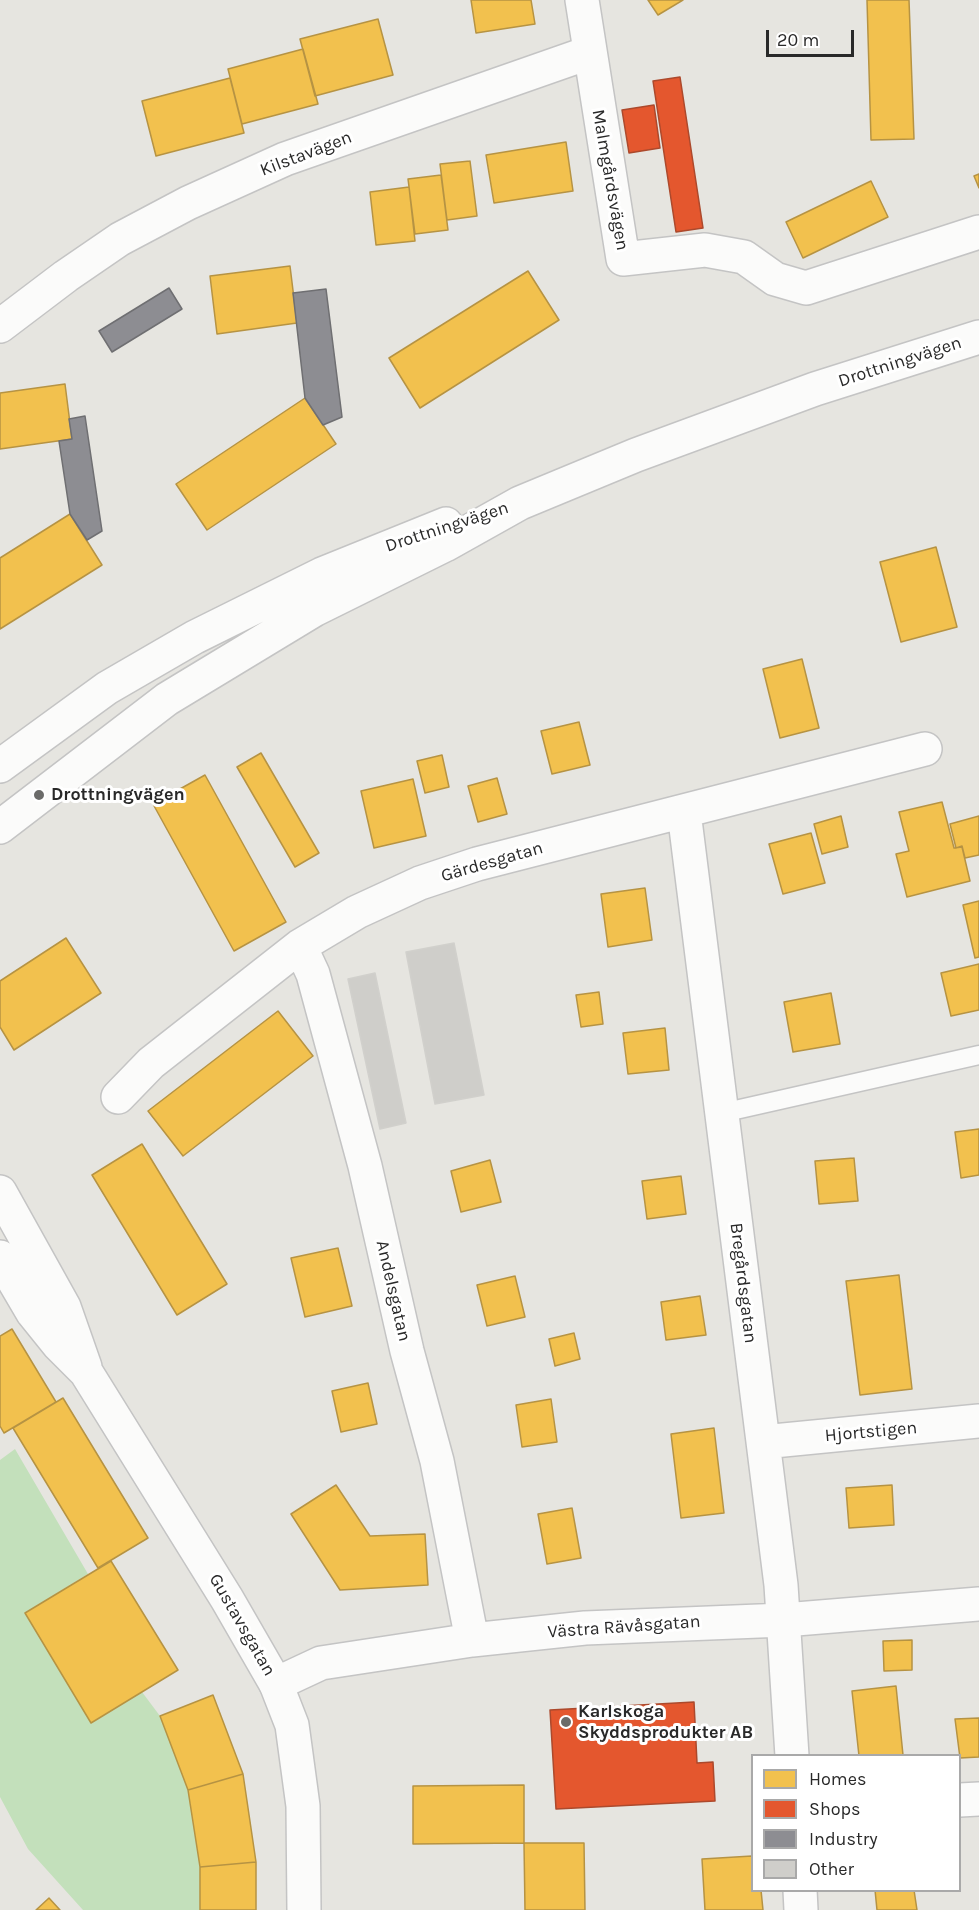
<!DOCTYPE html>
<meta charset="utf-8">
<style>
body{margin:0}
#map{position:relative;width:979px;height:1910px;overflow:hidden;background:#e6e5e0;font-family:Karla,sans-serif}
canvas{display:block}
.legend{position:absolute;left:751px;top:1754px;width:210px;height:138px;box-sizing:border-box;background:#fff;border:2px solid #a9a9a9;margin:0;padding:8px 10px;list-style:none;font-size:18px;color:#292929}
.legend li{display:flex;align-items:center;gap:12px;height:30px}
.legend b{width:30px;border:2px solid #a9a9a9}
.scale{position:absolute;left:766px;top:30px;width:88px;height:27px;box-sizing:border-box;border:3px solid #292929;border-top:0;padding-left:8px;font-size:18px;line-height:21px;white-space:nowrap;color:#292929;-webkit-text-stroke:4px #fff;paint-order:stroke}
</style>
<div id="map">
<canvas width="979" height="1910"></canvas>
<ul class="legend">
<li><b style="height:16px;background:#f2c14e"></b>Homes</li>
<li><b style="height:16px;background:#e4572e"></b>Shops</li>
<li><b style="height:16px;background:#8d8d92"></b>Industry</li>
<li><b style="height:16px;background:#cfceca"></b>Other</li>
</ul>
<div class="scale">20 m</div>
</div>
<script>
const context = document.querySelector('canvas').getContext('2d');
context.lineJoin = 'round';
function fill(path, color) { context.fillStyle = color; context.fill(path, 'evenodd'); }
const poly = rows => new Path2D(rows.map(r => 'M' + r).join(''));
function strokePath(path, color, width, dash) { context.strokeStyle = color; context.lineWidth = width; context.lineCap = dash ? 'butt' : 'round'; context.setLineDash(dash || []); context.stroke(path); }
function write(font, color, halo, rows, align = 'center') {
  context.font = font + ' Karla,sans-serif'; context.lineWidth = 6; context.setLineDash([]); context.textBaseline = 'middle'; context.strokeStyle = halo; context.fillStyle = color; for (const [text, x, y, turn = 0] of rows) {
    context.save(); context.translate(x, y); context.rotate((+turn || 0) * Math.PI / 180); context.textAlign = isNaN(turn) ? turn : align; if (halo) context.strokeText(text, 0, 0); context.fillText(text, 0, 0); context.restore();
  }
}
const green = poly([
 [15,1449,88,1574,25,1613,142,1692,160,1716,188,1790,200,1867,200,1910,83,1910,28,1849,0,1797,0,1460]
]);
const homes = poly([
 [471,0,531,0,535,24,476,33,471,0],
 [648,0,683,0,658,15,648,0],
 [867,0,909,0,914,139,871,140,867,0],
 [378,19,393,75,315,96,300,39,378,19],
 [303,49,318,104,242,124,228,69,303,49],
 [230,78,244,133,156,156,142,101,230,78],
 [566,142,573,191,494,203,486,155,566,142],
 [470,161,477,216,447,220,440,164,470,161],
 [979,174,979,188,974,176,979,174],
 [441,175,448,230,415,234,408,179,441,175],
 [871,181,888,217,803,258,786,222,871,181],
 [409,187,415,241,376,245,370,192,409,187],
 [290,266,297,323,217,334,210,276,290,266],
 [528,271,559,320,420,408,389,358,528,271],
 [65,384,72,439,0,449,0,393,65,384],
 [305,398,336,444,207,530,176,484,305,398],
 [70,514,102,565,0,629,0,558,70,514],
 [936,547,957,627,901,642,880,562,936,547],
 [802,659,819,728,780,738,763,669,802,659],
 [579,722,590,765,552,774,541,731,579,722],
 [261,753,319,853,295,867,237,767,261,753],
 [442,755,449,787,425,793,417,761,442,755],
 [205,775,286,922,234,951,153,804,205,775],
 [497,778,507,814,478,822,468,786,497,778],
 [413,779,426,836,374,848,361,791,413,779],
 [942,802,954,848,962,847,970,881,907,897,896,854,909,851,899,812,942,802],
 [841,816,848,847,822,854,814,824,841,816],
 [979,816,979,855,965,858,962,846,956,848,950,824,979,816],
 [811,833,825,883,783,894,769,844,811,833],
 [645,888,652,940,608,947,601,894,645,888],
 [979,901,979,957,975,958,963,905,979,901],
 [66,938,101,993,14,1050,0,1027,0,981,66,938],
 [979,964,979,1010,951,1016,941,973,979,964],
 [599,992,603,1024,581,1027,576,995,599,992],
 [831,993,840,1044,793,1052,784,1002,831,993],
 [278,1011,313,1056,183,1156,148,1111,278,1011],
 [665,1028,669,1070,628,1074,623,1033,665,1028],
 [979,1129,979,1175,961,1178,955,1132,979,1129],
 [142,1144,227,1284,177,1315,92,1175,142,1144],
 [854,1158,858,1201,819,1204,815,1161,854,1158],
 [490,1160,501,1202,461,1212,451,1171,490,1160],
 [681,1176,686,1214,647,1219,642,1181,681,1176],
 [338,1248,352,1306,305,1317,291,1258,338,1248],
 [899,1275,912,1389,860,1395,846,1281,899,1275],
 [515,1276,525,1317,487,1326,477,1285,515,1276],
 [700,1296,706,1335,666,1340,661,1302,700,1296],
 [12,1329,56,1402,4,1433,0,1426,0,1336,12,1329],
 [574,1333,580,1359,555,1366,549,1339,574,1333],
 [368,1383,377,1424,341,1432,332,1391,368,1383],
 [63,1398,148,1538,98,1568,13,1428,63,1398],
 [551,1399,557,1442,522,1447,516,1405,551,1399],
 [714,1428,724,1513,681,1518,671,1434,714,1428],
 [336,1485,370,1536,425,1534,428,1585,340,1590,291,1514,336,1485],
 [892,1485,894,1525,849,1528,846,1488,892,1485],
 [572,1508,581,1558,547,1564,538,1514,572,1508],
 [111,1561,178,1670,91,1723,25,1613,111,1561],
 [912,1640,912,1670,884,1671,883,1641,912,1640],
 [896,1686,903,1755,859,1756,852,1691,896,1686],
 [213,1695,243,1774,188,1790,160,1716,213,1695],
 [979,1718,979,1757,960,1758,955,1719,979,1718],
 [243,1774,256,1862,200,1867,188,1790,243,1774],
 [524,1785,524,1843,413,1844,413,1786,524,1785],
 [524,1843,584,1843,585,1910,525,1910,524,1843],
 [752,1856,752,1890,761,1890,763,1910,705,1910,702,1859,752,1856],
 [256,1862,256,1910,200,1910,200,1867,256,1862],
 [875,1890,914,1890,917,1910,877,1910,875,1890],
 [49,1898,60,1910,36,1910,49,1898]
]);
const shops = poly([
 [680,77,703,228,676,232,653,81,680,77],
 [654,105,660,148,629,153,622,110,654,105],
 [694,1702,697,1763,713,1762,715,1801,556,1809,550,1710,694,1702]
]);
const industry = poly([
 [169,288,182,309,112,352,99,331,169,288],
 [326,289,342,417,323,425,305,398,293,293,326,289],
 [85,416,102,531,87,540,70,514,59,441,72,439,69,419,85,416]
]);
const building = poly([
 [454,943,484,1095,435,1104,406,952,454,943],
 [375,973,406,1123,380,1129,348,979,375,973]
]);
const lane = poly([
 [722,1113,979,1055]
]);
const street = poly([
 [582,0,623,259,705,250,744,257,775,279,806,288,979,232],
 [0,326,66,276,120,239,188,203,285,159,588,53],
 [684,812,781,1585,792,1756],
 [300,946,313,974,365,1166,407,1351,437,1461,472,1640],
 [118,1097,151,1063,300,946,357,912,420,883,477,864,925,749],
 [763,1442,979,1421],
 [276,1684,321,1663,472,1640,585,1628,784,1620,979,1604],
 [960,1800,979,1799],
 [800,1890,801,1910]
]);
const secondary = poly([
 [0,766,107,688,195,637,322,574,446,524],
 [0,827,167,699,314,610,445,545,520,503,636,455,815,389,979,337],
 [0,1192,64,1307,85,1367],
 [0,1257,33,1313,58,1344,86,1372,227,1599,276,1684,292,1725,303,1806,304,1910]
]);
const markers = [
 [39,795,6,"#6b6b69"],
 [566,1722,6,"#6b6b69"]
];
const streetNames = [
 ["Kilstavägen",306,154,-21],
 ["Malmgårdsvägen",610,180,80],
 ["Drottningvägen",900,362,-18],
 ["Drottningvägen",447,527,-18],
 ["Gärdesgatan",492,862,-16],
 ["Bregårdsgatan",743,1283,83],
 ["Andelsgatan",393,1291,77],
 ["Hjortstigen",871,1432,-5],
 ["Gustavsgatan",242,1625,60],
 ["Västra Rävåsgatan",624,1627,-4]
];
const poiNames = [
 ["Drottningvägen",51,795],
 ["Karlskoga",578,1712],
 ["Skyddsprodukter AB",578,1733]
];
fill(green, '#c3e0bb');
fill(homes, '#f2c14e');
strokePath(homes, '#b69343', 1.5);
fill(shops, '#e4572e');
strokePath(shops, '#ac492c', 1.5);
fill(industry, '#8d8d92');
strokePath(industry, '#6f6f72', 1.5);
fill(building, '#cfceca');
strokePath(building, '#d1d0cc', 1.5);
strokePath(lane, '#c4c4c4', 21);
strokePath(street, '#c4c4c4', 36);
strokePath(secondary, '#c4c4c4', 36);
strokePath(lane, '#fbfbfa', 18);
strokePath(street, '#fbfbfa', 33);
strokePath(secondary, '#fbfbfa', 33);
for (const [x, y, r, color] of markers) { const dot = new Path2D(); dot.arc(x, y, r, 0, 2 * Math.PI); context.fillStyle = color; context.fill(dot); strokePath(dot, '#fff', 2); }
write('18px', '#292929', '#fff', streetNames);
write('bold 18px', '#292929', '#fff', poiNames, 'left');
</script>
